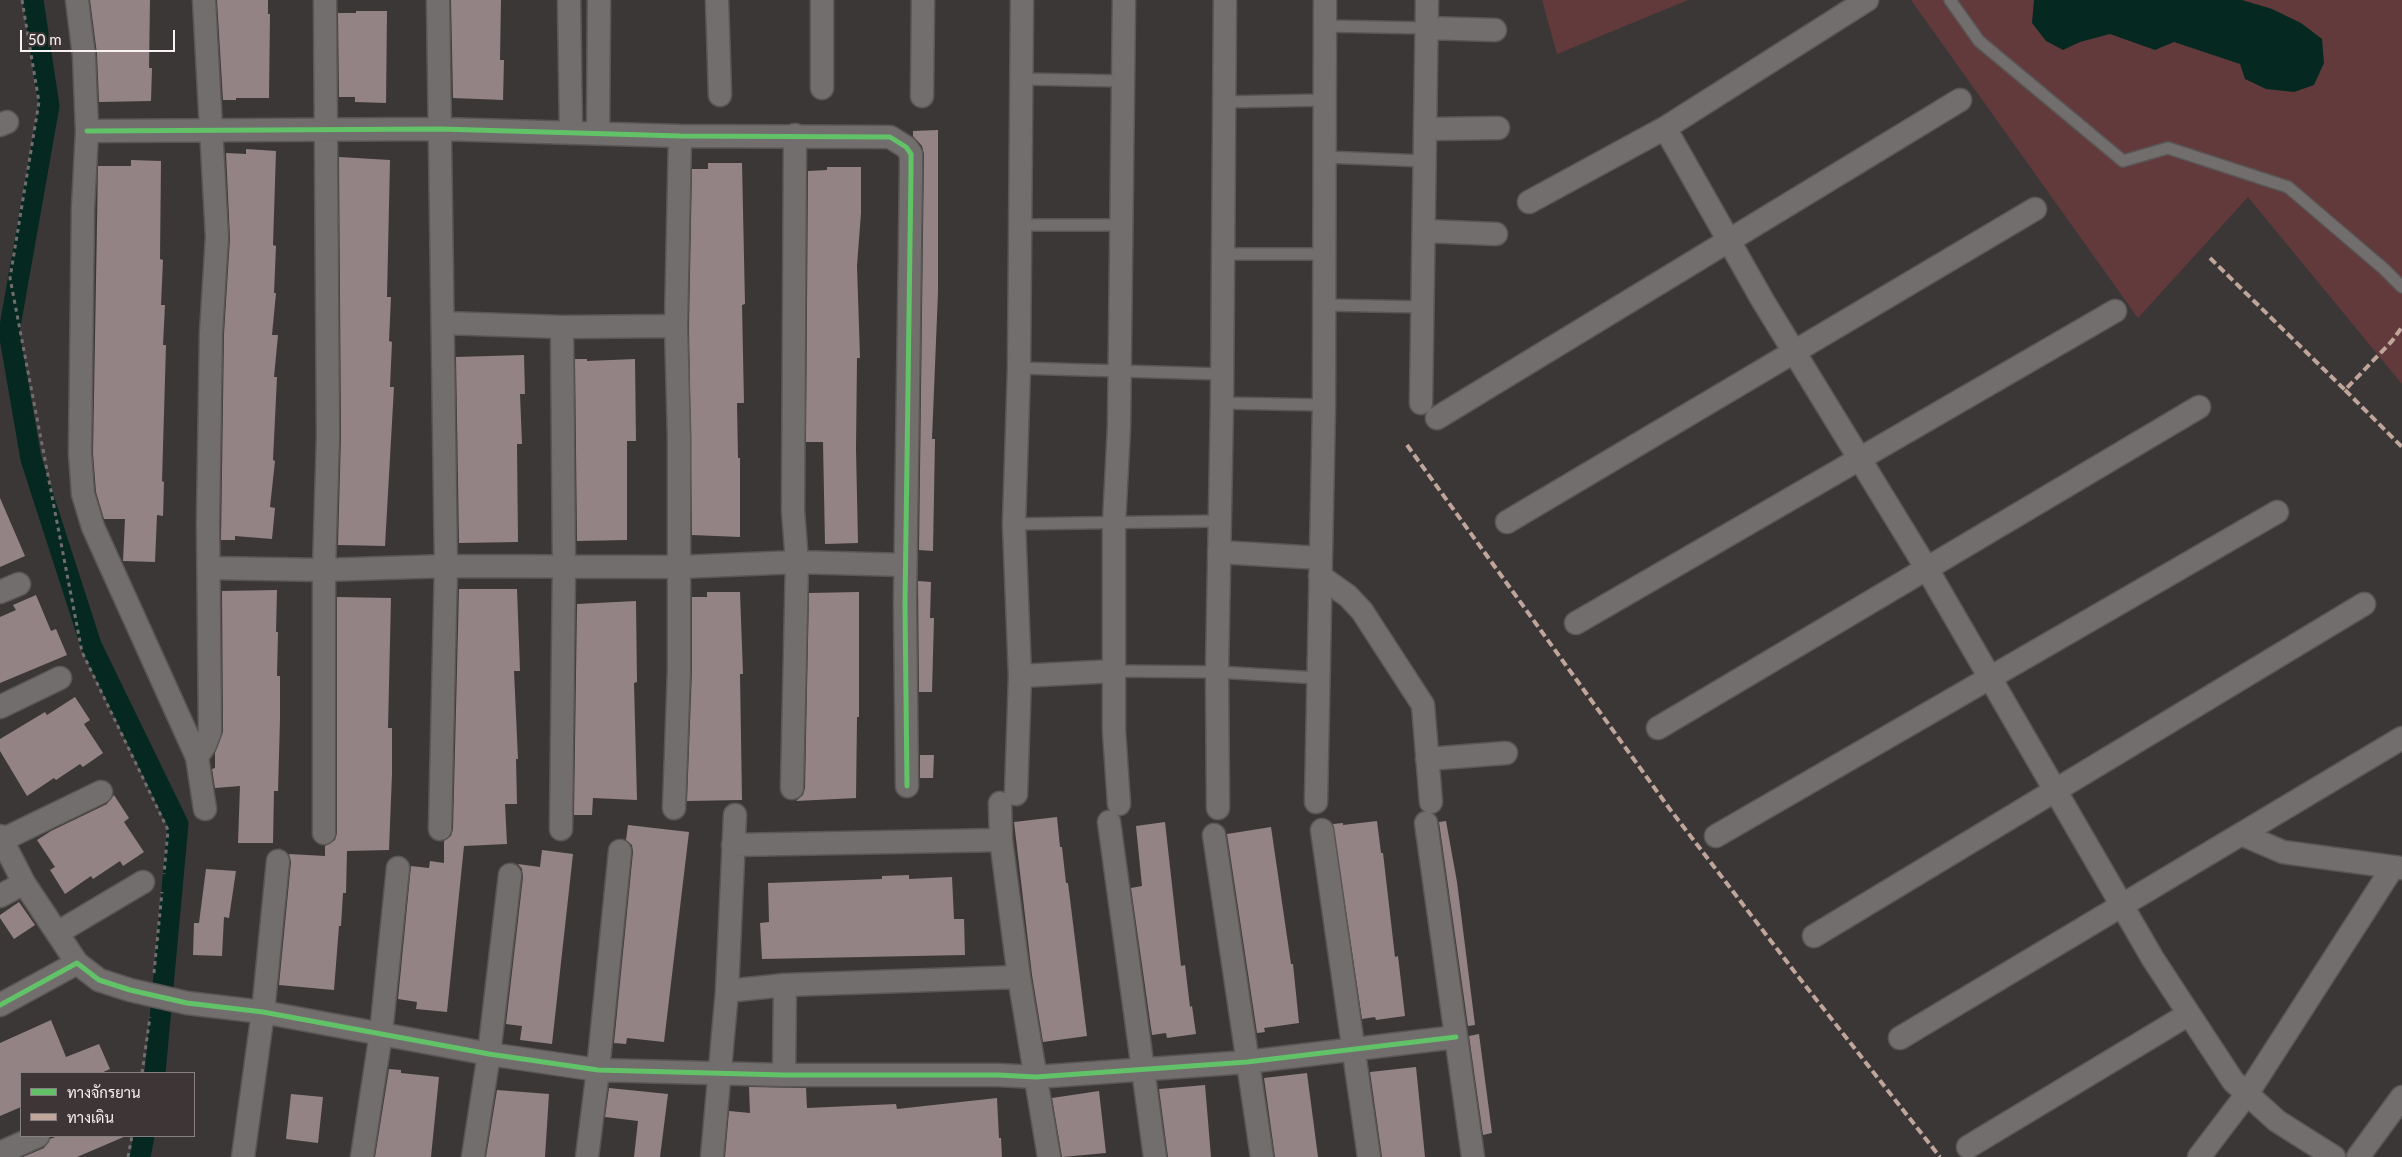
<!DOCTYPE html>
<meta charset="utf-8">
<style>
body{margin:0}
#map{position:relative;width:2402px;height:1157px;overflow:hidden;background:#3c3737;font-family:Lato,Sarabun,sans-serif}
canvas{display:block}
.legend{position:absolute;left:20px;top:1072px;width:175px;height:65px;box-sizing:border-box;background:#3e3536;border:1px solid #888181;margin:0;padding:6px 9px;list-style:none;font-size:15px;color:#f8f2f2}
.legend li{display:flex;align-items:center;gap:10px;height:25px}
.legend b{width:25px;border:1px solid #888181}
.scale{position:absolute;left:20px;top:30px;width:155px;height:22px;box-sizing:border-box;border:2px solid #f8f2f2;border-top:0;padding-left:6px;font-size:15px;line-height:18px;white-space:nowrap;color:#f8f2f2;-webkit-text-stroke:4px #3e3536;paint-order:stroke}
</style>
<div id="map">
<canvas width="2402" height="1157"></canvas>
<ul class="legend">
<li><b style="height:6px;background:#61c268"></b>ทางจักรยาน</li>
<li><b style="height:6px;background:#c0a59a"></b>ทางเดิน</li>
</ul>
<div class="scale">50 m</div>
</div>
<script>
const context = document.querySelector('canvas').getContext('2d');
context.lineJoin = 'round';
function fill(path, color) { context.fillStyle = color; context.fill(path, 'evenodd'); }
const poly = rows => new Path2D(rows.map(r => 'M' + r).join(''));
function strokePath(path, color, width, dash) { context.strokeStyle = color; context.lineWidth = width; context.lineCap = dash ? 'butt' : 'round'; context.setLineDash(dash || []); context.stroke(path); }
const green = poly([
 [1542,0,1688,0,1557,54],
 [1911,0,2402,0,2402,384,2248,197,2138,318]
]);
const water = poly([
 [2034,0,2242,0,2272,9,2301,23,2322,39,2324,63,2314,85,2294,92,2266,89,2245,79,2240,64,2174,42,2155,50,2110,34,2080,42,2063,50,2046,41,2032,23]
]);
const canal = poly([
 [33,0,49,106,9,332,31,459,91,645,178,824,155,1073],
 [140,1157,144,1136]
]);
const building = poly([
 [90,0,150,0,149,68,152,68,151,101,99,102,97,54],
 [217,0,268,0,268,14,270,14,269,98,236,98,236,100,223,100],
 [451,0,501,0,500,60,504,60,503,100,453,98],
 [356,11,387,11,386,103,355,102,355,97,339,97,338,13,356,13],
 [938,130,938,292,932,439,935,439,933,551,919,550,924,154,922,146,913,136,913,131],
 [246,149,276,151,273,245,276,246,274,293,276,293,272,335,278,335,274,377,277,377,273,460,275,461,270,507,275,508,272,539,235,536,235,540,221,540,224,334,230,238,226,153,246,154],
 [339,157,390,160,387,297,391,297,389,341,392,342,390,387,394,387,385,546,338,545,341,436],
 [131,160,161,161,160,259,163,260,161,305,165,305,163,345,166,345,162,481,164,482,163,516,157,515,155,562,123,561,125,519,104,519,96,492,93,453,98,166,131,166],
 [708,163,742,163,745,304,742,305,744,403,737,403,738,458,740,458,740,537,692,535,689,326,692,169,708,169],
 [827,167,861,167,861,213,857,266,860,358,857,358,856,449,858,543,825,544,823,442,806,442,808,171,827,170],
 [524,355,525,394,520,394,522,444,517,444,518,542,459,543,456,357],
 [575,359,587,359,587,361,635,359,636,441,627,441,627,540,577,541],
 [0,498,25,556,0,567],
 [918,581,931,582,930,618,934,618,932,692,919,692],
 [459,589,517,589,520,671,514,671,518,759,516,759,517,804,505,804,507,844,464,846,447,1012,416,1009,417,1002,398,999,411,866,429,868,430,861,444,863,444,841,451,836,453,829],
 [277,590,276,632,278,632,277,676,280,676,280,719,278,791,274,791,273,843,238,843,240,786,215,788,212,769,215,768,215,753,223,732,222,591],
 [707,592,740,592,743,674,740,674,742,800,687,801,692,670,692,597,707,597],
 [859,592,859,717,857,717,856,798,796,801,803,795,805,788,809,593],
 [36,595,51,631,56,629,67,655,0,683,0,617,16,610,13,605],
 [337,597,391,598,388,728,392,728,392,774,389,850,347,851,346,893,343,893,341,926,339,926,334,990,279,985,291,862,289,854,325,856,325,846,335,840,337,833],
 [636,601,637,682,634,683,637,800,593,798,592,815,574,815,577,604],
 [75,697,90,720,84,724,103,753,83,767,80,764,56,780,54,778,27,796,0,751,0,739,45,712,47,715],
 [920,755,934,755,933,778,920,778],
 [114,795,129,818,124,822,144,852,123,866,120,861,93,879,91,876,65,894,50,870,55,867,37,840,51,831,107,804],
 [1057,817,1060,847,1062,847,1066,883,1068,883,1087,1036,1043,1042,1032,975,1014,822],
 [1377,821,1381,853,1383,853,1395,957,1398,956,1405,1016,1376,1020,1375,1017,1362,1019,1333,824,1343,823,1343,825],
 [1446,821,1457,882,1475,1025,1468,1026,1439,822],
 [1165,822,1181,966,1185,965,1190,1007,1192,1006,1196,1034,1167,1038,1166,1033,1152,1035,1131,888,1142,886,1136,826],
 [628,825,689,832,664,1042,627,1038,626,1044,614,1043,633,852,632,845,626,840],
 [1271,827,1291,964,1293,964,1299,1023,1264,1028,1265,1032,1257,1033,1227,834],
 [542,850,573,854,552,1044,520,1040,522,1026,506,1024,523,877,522,869,518,864,540,867],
 [206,869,236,871,229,918,224,917,222,956,193,955,194,923,199,923],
 [909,875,909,879,952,877,954,919,964,919,965,955,762,959,760,923,769,922,768,883,882,879,882,876],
 [19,902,35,925,14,939,0,918,0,915],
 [51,1020,66,1057,99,1044,110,1069,101,1073,21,1073,21,1107,0,1116,0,1043],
 [1479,1034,1492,1133,1483,1135,1469,1036],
 [1416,1067,1425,1157,1382,1157,1370,1072],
 [389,1069,401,1070,401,1073,439,1077,431,1157,375,1157],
 [1307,1073,1318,1157,1275,1157,1264,1078],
 [1205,1085,1211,1157,1168,1157,1159,1089],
 [749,1087,806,1088,807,1108,896,1104,897,1109,997,1098,999,1138,1001,1138,1002,1157,725,1157,729,1111,750,1113],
 [609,1088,668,1094,660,1157,634,1157,638,1121,605,1117],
 [497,1090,549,1094,545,1157,486,1157],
 [1099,1091,1106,1153,1062,1157,1052,1098],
 [291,1094,323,1097,318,1143,286,1139],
 [58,1136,126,1136,77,1157,23,1157,44,1148,50,1139]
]);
const path = poly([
 [22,0,39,102,10,278,82,652,168,830,164,874],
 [154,973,162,892],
 [142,1073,150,1017],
 [128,1157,132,1136]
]);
const lane = poly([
 [1950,0,1979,41,2123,161,2168,148,2288,187,2384,269,2402,287],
 [1325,26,1426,28],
 [1021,79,1125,81],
 [1224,102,1325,100],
 [1325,157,1425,161],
 [1021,225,1123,225],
 [1224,254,1325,254],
 [1324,305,1424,307],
 [1019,368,1221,374],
 [1222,403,1324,405],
 [1014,524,1219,521],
 [1115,671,1217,672,1318,678]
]);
const street = poly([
 [77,0,84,56,87,131,83,208,80,453,83,494,93,527,197,757,205,809],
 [438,0,446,566,440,829],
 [569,0,571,133],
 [717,0,720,95],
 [1426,28,1495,30],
 [822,88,822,0],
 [922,96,923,0],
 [0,125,7,122],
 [1665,128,1763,301,1927,569,2153,959,2233,1081,2277,1121,2334,1157],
 [1426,129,1498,128],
 [87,131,441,129,680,136,890,137,906,147,911,154,911,171,905,604,907,786],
 [598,133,599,0],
 [1529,202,1665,128,1867,0],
 [1425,231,1496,234],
 [444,323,562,327,676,326],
 [1421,403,1427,0],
 [1437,418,1960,100],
 [1507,522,2035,209],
 [1219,552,1320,558],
 [210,568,324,570,446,566,680,567,797,562,905,565],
 [1320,576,1348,596,1362,611,1423,705,1431,802],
 [0,592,19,584],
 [1576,623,2115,311],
 [1020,676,1115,671],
 [0,707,60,678],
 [1658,728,2199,407],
 [197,757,205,745,210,732,208,523,211,333,217,237,204,0],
 [1427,759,1506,753],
 [792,788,797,562,793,511,795,135],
 [1016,794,1020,676,1014,524,1019,368,1022,0],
 [1316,802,1324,405,1325,0],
 [1000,803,1001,840],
 [1119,804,1114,731,1114,523,1119,427,1124,0],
 [674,808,679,670,679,437,676,326,680,136],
 [1218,808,1217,672,1222,403,1225,0],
 [1109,822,1155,1157],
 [1426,823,1473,1157],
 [561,829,564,566,562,327],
 [1322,830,1369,1157],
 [324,833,324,570,328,436,325,0],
 [2241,834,2283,852,2402,868],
 [1214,835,1262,1157],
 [0,836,24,883,77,963],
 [1716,836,2277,512],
 [2,840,101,792],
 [733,845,1001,840,1019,977,1049,1157],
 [0,896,24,883],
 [57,933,143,882],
 [1814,936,2364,604],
 [727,991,785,985,1019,977],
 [0,1005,77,963,99,980,130,990,187,1003,263,1012,489,1054,598,1070,784,1075,998,1075,1036,1077,1247,1062,1456,1037],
 [1900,1038,2402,738],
 [784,1075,785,985],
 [1968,1147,2189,1014],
 [0,1153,38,1136],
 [243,1157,263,1012,278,861],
 [362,1157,381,1033,398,868],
 [473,1157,489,1054,510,875],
 [587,1157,598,1070,620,851],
 [712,1157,727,991,735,815],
 [2199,1157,2247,1094,2393,867],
 [2358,1157,2402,1097]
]);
const quiet = poly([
 [2210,258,2345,390,2392,341,2402,327],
 [2345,390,2402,447],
 [1407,445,1669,808,1797,975,1940,1157]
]);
const cycleway = poly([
 [87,131,441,129,680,136,890,137,906,147,911,154,911,171,905,604,907,786],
 [0,1005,77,963,99,980,130,990,187,1003,263,1012,489,1054,598,1070,784,1075,998,1075,1036,1077,1247,1062,1456,1037]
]);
fill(green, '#623a3c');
fill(water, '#052921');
strokePath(canal, '#052921', 21);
fill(building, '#938384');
strokePath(lane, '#5a5656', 14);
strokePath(street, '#5a5656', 25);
strokePath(path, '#726e6e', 3, [4, 4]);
strokePath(lane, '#726e6e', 11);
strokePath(street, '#726e6e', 22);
strokePath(quiet, '#c0a59a', 4, [8, 4]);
strokePath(cycleway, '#61c268', 5);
</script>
